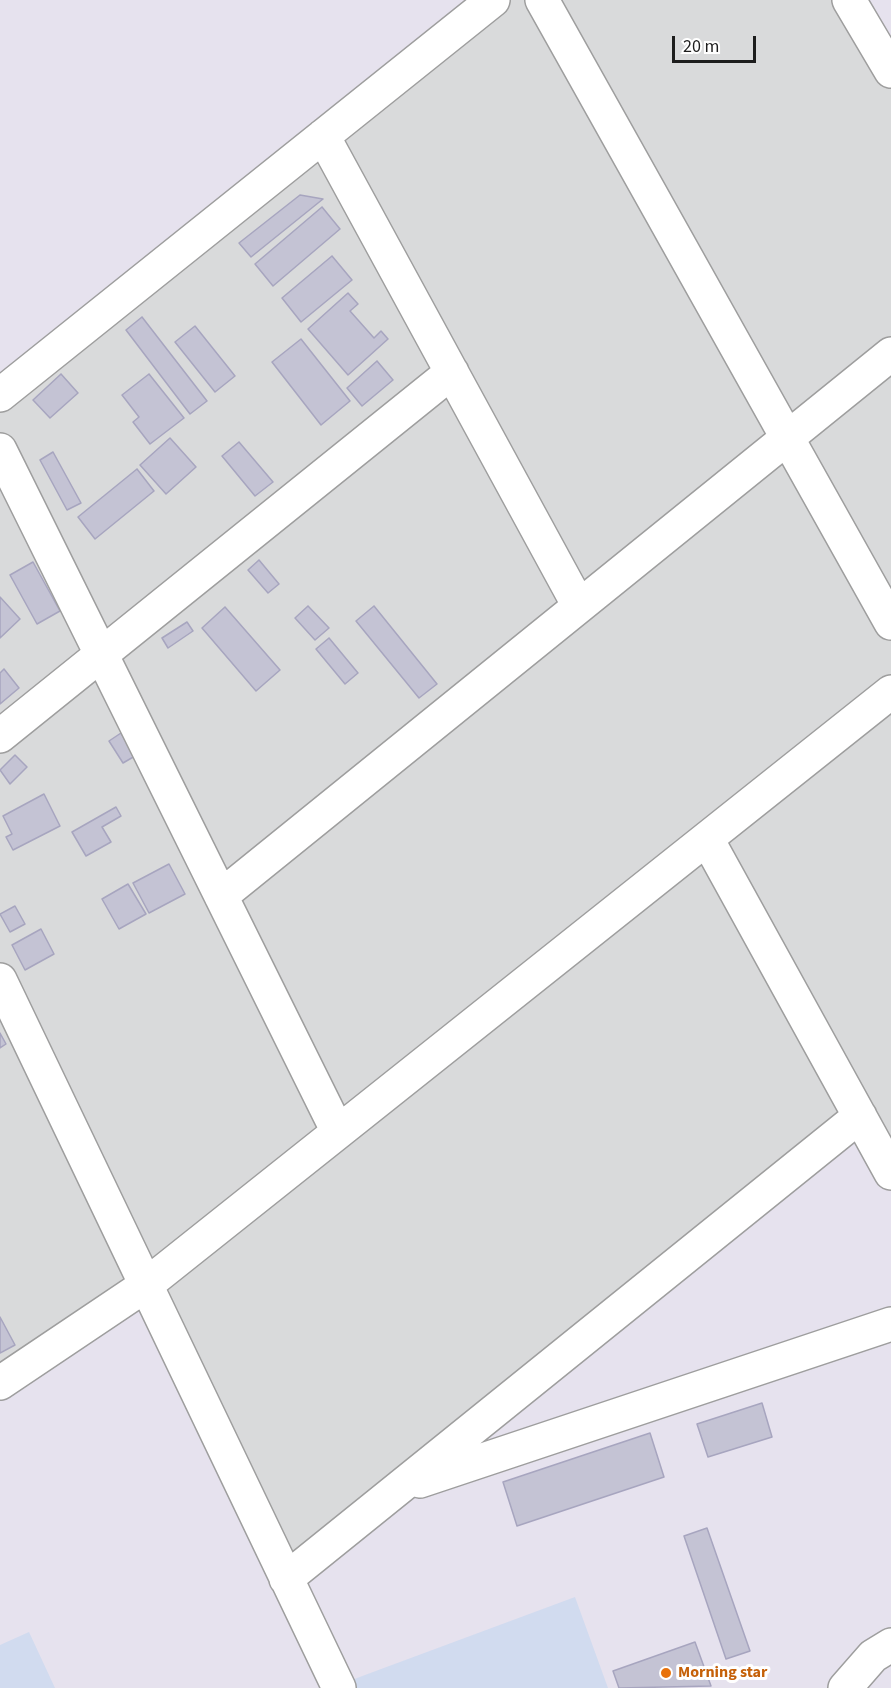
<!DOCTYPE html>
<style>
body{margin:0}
#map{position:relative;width:891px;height:1688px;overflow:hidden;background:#e6e2ee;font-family:"Source Sans 3",sans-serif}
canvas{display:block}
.scale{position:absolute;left:672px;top:36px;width:84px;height:27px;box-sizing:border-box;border:3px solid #1d1d1d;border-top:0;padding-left:8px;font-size:18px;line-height:21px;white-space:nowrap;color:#1d1d1d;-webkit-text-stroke:4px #fff;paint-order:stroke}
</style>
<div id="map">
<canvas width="891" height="1688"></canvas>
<div class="scale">20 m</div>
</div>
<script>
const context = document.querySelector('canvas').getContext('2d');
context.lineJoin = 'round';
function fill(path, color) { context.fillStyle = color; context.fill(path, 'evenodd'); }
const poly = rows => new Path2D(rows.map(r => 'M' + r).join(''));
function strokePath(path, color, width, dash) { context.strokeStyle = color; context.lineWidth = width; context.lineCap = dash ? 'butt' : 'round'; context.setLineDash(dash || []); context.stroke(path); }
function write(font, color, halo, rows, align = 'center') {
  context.font = font + ' "Source Sans 3",sans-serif'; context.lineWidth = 6; context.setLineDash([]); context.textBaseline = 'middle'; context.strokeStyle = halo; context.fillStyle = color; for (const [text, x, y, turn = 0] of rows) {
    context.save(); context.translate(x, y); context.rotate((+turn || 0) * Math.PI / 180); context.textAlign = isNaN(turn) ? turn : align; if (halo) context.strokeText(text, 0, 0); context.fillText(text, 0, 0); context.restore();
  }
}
const residential = poly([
 [493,0,852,0,891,67,891,1173,860,1117,286,1579,146,1285,0,1383,0,395]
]);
const commercial = poly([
 [575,1597,608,1688,331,1688,365,1675],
 [29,1632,55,1688,0,1688,0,1645]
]);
const building = poly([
 [300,195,323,199,251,257,239,243,300,195],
 [322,207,340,229,273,286,255,264,322,207],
 [332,256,352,280,301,322,282,298,332,256],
 [348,293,358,304,350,311,374,338,381,331,388,339,348,375,308,329,348,293],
 [142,317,207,401,190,414,126,330,142,317],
 [195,326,235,376,215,392,175,342,195,326],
 [301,339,350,401,321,425,272,362,301,339],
 [377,361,393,380,362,406,347,388,377,361],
 [61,374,78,393,50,418,33,400,61,374],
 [149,374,184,418,150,444,133,422,139,417,122,395,149,374],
 [170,438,196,467,166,494,140,465,170,438],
 [239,442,273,482,255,496,222,456,239,442],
 [53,452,81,503,67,510,40,460,53,452],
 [137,469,154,491,95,539,78,517,137,469],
 [259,560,279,584,268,593,248,570,259,560],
 [33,562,60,611,37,624,10,575,33,562],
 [0,597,20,619,0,638,0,597],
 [308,606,329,628,315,640,295,618,308,606],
 [374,606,437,684,419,698,356,621,374,606],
 [225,607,280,670,256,691,202,628,225,607],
 [187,622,193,631,168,648,162,638,187,622],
 [329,638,358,673,345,684,316,649,329,638],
 [4,669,19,688,0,704,0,673,4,669],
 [121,733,135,756,123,763,109,741,121,733],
 [15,755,27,767,10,784,0,770,15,755],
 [44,794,60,826,13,850,6,837,12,834,3,816,44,794],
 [116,807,121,816,102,827,111,842,86,856,72,832,116,807],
 [169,864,185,894,149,913,133,883,169,864],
 [128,884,146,914,119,929,102,899,128,884],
 [15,906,25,924,10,932,0,914,15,906],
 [41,929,54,954,25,970,12,945,41,929],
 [0,1033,6,1044,0,1048,0,1033],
 [0,1317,15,1345,0,1353,0,1317],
 [762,1403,772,1437,708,1457,697,1424,762,1403],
 [650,1433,664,1477,517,1526,503,1482,650,1433],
 [707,1528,750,1651,726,1659,684,1536,707,1528],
 [695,1642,711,1686,619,1688,613,1671,695,1642]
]);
const minor = poly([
 [542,0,891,623],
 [849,0,891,71],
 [323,136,579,606],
 [0,395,493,0],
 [0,450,338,1132],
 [0,736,452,372],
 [707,839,891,1173],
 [221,896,891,354],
 [0,980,339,1688],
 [0,1383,146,1285,891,692],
 [420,1481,891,1324],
 [286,1579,860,1116],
 [845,1688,873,1656,891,1645]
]);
const markers = [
 [666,1673,6,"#e8710a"]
];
const foodNames = [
 ["Morning star",678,1673]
];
fill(residential, '#d9dadb');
fill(commercial, '#d1dbef');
fill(building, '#c4c3d4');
strokePath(building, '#a7a5bf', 1.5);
strokePath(minor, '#9e9e9e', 36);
strokePath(minor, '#fff', 33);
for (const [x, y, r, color] of markers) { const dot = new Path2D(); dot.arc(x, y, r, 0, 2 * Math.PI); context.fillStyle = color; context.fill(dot); strokePath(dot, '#fff', 2); }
write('bold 16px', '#c56008', '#fff', foodNames, 'left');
</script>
